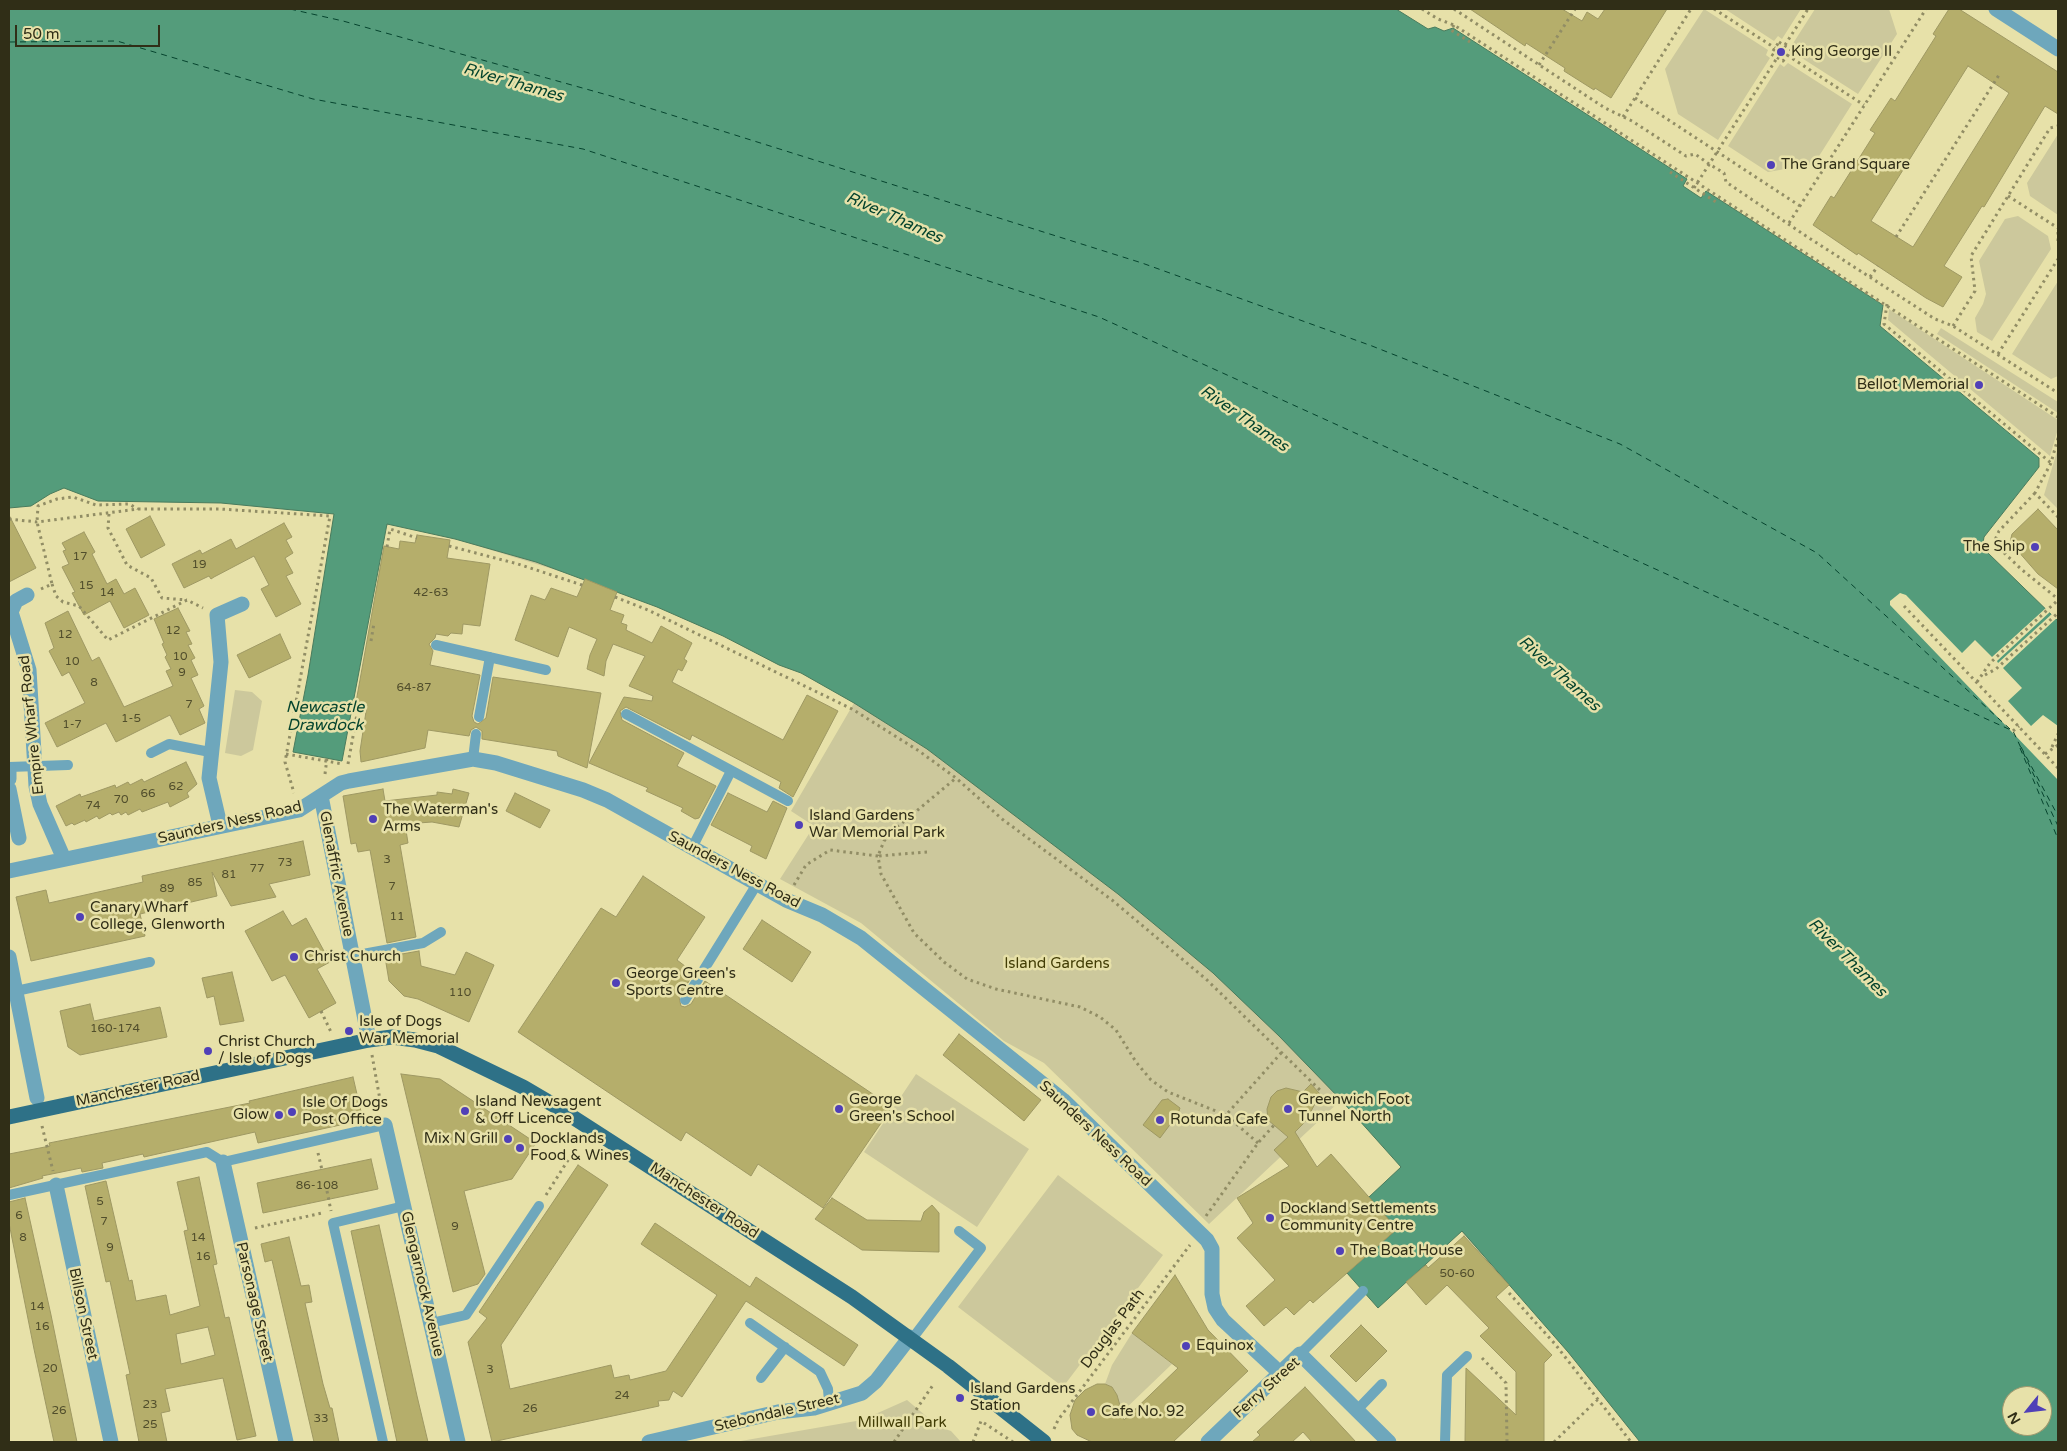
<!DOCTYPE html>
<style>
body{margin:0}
#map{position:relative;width:2067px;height:1451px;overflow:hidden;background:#e7e1a9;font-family:"Varela Round",sans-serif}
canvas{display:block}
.frame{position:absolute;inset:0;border:10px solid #302e17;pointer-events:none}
.north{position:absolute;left:2002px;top:1386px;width:50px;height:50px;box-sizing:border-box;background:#e7e1a9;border:1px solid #9e996f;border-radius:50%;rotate:241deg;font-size:14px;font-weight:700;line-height:20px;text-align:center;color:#302e17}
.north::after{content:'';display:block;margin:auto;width:18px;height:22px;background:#5040b7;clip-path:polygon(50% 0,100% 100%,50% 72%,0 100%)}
.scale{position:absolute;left:15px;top:25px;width:145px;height:22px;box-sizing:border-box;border:2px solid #302e17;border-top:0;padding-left:6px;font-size:15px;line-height:18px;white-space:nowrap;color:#302e17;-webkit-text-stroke:4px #e7e1a9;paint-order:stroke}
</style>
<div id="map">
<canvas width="2067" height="1451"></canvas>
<div class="frame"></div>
<div class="north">N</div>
<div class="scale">50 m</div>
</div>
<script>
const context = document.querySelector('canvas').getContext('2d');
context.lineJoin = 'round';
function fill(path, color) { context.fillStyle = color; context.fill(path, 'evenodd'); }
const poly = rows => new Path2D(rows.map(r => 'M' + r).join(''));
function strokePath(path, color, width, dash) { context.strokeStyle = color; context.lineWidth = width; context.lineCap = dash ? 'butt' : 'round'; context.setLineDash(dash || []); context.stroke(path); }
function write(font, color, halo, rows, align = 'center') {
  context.font = font + ' "Varela Round",sans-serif'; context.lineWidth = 5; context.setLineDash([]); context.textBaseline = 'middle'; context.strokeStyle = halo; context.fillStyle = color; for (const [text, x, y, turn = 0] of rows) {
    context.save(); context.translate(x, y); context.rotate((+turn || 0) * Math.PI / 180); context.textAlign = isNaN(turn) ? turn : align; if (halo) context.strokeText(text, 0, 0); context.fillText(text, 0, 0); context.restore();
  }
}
const green = poly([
 [1704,9,1768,50,1766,55,1770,58,1718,140,1678,114,1665,69],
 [1725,9,1801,9,1782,39,1778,36,1774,41],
 [1815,9,1889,9,1897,34,1858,94,1794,53,1797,48,1792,45],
 [1788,63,1852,104,1814,164,1768,172,1728,146,1780,64,1784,67],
 [2058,134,2058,215,2030,196,2027,183],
 [2018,216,2048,236,2051,249,1992,341,1977,332,1975,318,1983,304,1986,294,1979,261,2005,219],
 [2058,281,2058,376,2051,379,2012,354],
 [1889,309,2058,420,2058,429,2050,456,1888,320],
 [1941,328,2058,402,2058,413,1937,334],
 [9,347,311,387,1269,920,1640,1442,1568,1352,1518,1294,1341,1100,1209,1224,1044,1063,1004,1041,861,923,780,879,814,826,791,811,854,703,801,673,779,665,723,636,657,607,585,579,455,539,390,524,385,527,357,683,308,675,334,514,221,503,98,501,64,488,50,494,31,506,9,508],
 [2058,448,2058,509,2044,495],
 [235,690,252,692,262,701,253,750,241,756,225,753],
 [916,1074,1029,1149,977,1227,864,1152],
 [1058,1175,1163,1255,1063,1387,958,1307],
 [1132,1333,1172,1364,1122,1412,1119,1409,1117,1395,1112,1387,1105,1384,1112,1365],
 [907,1400,939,1427,951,1431,961,1442,735,1442,862,1420]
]);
const water = poly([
 [9,9,1396,9,1428,29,1435,27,1444,31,1453,28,1687,179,1683,186,1701,198,1706,191,1883,305,1880,326,2039,458,2039,467,1984,537,1983,543,1988,553,2058,621,2058,1442,1640,1442,1568,1352,1462,1231,1378,1308,1347,1273,1397,1229,1369,1197,1401,1167,1341,1100,1279,1036,1213,973,1118,894,927,749,854,703,801,673,779,665,723,636,657,607,536,562,455,539,387,524,342,761,293,752,308,675,334,514,221,503,98,501,64,488,50,494,31,506,9,508,9,9],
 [2012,1396,2042,1396,2042,1426,2012,1426,2012,1396]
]);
const pier = poly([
 [1900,593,1906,595,1962,653,1975,640,1992,657,2047,607,2051,611,1997,661,1998,663,2053,613,2058,617,2003,668,2022,688,2008,701,2031,726,2043,715,2058,726,2058,780,1890,605,1890,601]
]);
const ferry = poly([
 [290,9,343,21,611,96,1142,263,1372,346,1620,444,1817,553,2010,729],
 [9,42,117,41,313,99,583,149,1099,317,2013,731,2058,826],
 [2021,747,2058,816],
 [2020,748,2058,839]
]);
const building = poly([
 [1470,9,1562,9,1582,21,1587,12,1598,19,1605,9,1667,9,1611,98,1595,88,1594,90,1564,71,1565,68,1526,43,1525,46,1470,9],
 [1949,9,1959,9,2058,72,2058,114,2045,106,1984,207,1982,206,1944,266,1962,277,1943,307,1926,298,1858,253,1857,255,1813,225,1831,196,1834,198,1875,133,1870,130,1891,98,1895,101,1936,36,1933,34,1949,9],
 [1968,66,2009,93,1913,247,1871,221,1968,66],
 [2038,509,2058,530,2058,589,2038,574,2010,542,2012,534,2038,509],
 [9,515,36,568,9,582,9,515],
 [150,516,165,545,141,558,126,529,150,516],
 [284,523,292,537,286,540,293,553,285,558,293,573,286,576,301,604,276,617,261,589,269,585,254,556,214,577,211,579,209,576,184,588,172,564,200,550,202,554,231,539,236,549,284,523],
 [84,532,95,552,92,554,107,584,116,579,124,594,135,588,149,615,124,628,110,601,84,615,72,593,75,592,62,567,69,564,63,551,66,550,62,543,84,532],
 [417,535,450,540,447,558,490,564,480,626,463,624,462,634,451,633,448,636,436,634,435,638,429,644,433,651,430,665,480,675,472,716,474,722,478,724,486,718,493,677,601,693,587,768,558,756,557,751,482,739,482,731,476,727,471,730,469,736,428,730,425,748,361,762,360,751,367,705,356,702,384,546,399,549,400,541,415,543,417,535],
 [585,579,617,592,610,610,624,615,621,623,627,625,626,630,652,643,661,626,692,643,684,659,687,661,682,671,678,669,672,682,783,740,807,695,838,711,793,797,779,788,781,782,692,735,690,740,626,707,620,711,622,720,684,753,677,766,716,786,699,818,695,819,681,811,683,808,646,791,648,788,589,763,624,697,652,701,653,696,629,686,645,656,613,644,606,661,604,676,587,669,590,655,597,639,569,627,558,657,515,640,531,595,545,600,551,588,577,597,585,579],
 [178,608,190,631,186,632,192,644,188,645,195,658,191,660,198,675,191,678,204,706,199,709,205,723,180,735,170,715,116,742,106,723,57,747,45,723,85,703,69,672,62,676,49,651,54,648,45,623,68,611,92,661,99,657,124,707,173,686,166,671,171,669,165,657,167,655,162,644,164,643,154,619,178,608],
 [280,634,291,658,249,678,237,655,280,634],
 [186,762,197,784,187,793,189,797,170,807,168,802,142,812,140,809,128,815,126,812,121,815,119,812,112,815,110,813,99,819,97,816,86,822,85,820,74,825,72,823,66,826,56,806,80,794,81,797,115,785,116,788,128,782,130,785,142,779,144,782,186,762],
 [383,789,385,801,437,795,437,792,452,794,453,789,469,793,459,827,432,822,405,824,408,843,400,845,416,937,387,943,370,850,358,852,356,843,351,844,343,796,383,789],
 [515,793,550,810,540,828,506,811,515,793],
 [728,793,767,812,773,801,787,808,766,859,750,851,752,846,711,825,728,793],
 [303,841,310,875,269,884,276,897,231,906,212,872,217,896,140,914,145,936,31,961,16,897,46,890,49,903,143,882,142,876,303,841],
 [643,876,705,917,677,960,694,973,679,997,681,1006,685,1007,691,1004,705,981,892,1107,823,1208,758,1164,751,1176,686,1132,681,1141,518,1032,601,908,616,917,643,876],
 [283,911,292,926,306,918,330,962,317,969,336,1003,309,1018,285,975,272,981,245,931,283,911],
 [762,920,811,952,792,982,743,949,762,920],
 [419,951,421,966,455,975,466,952,494,965,469,1022,418,999,404,996,389,981,385,957,419,951],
 [232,972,244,1021,220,1025,214,996,207,998,202,978,232,972],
 [90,1004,94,1021,160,1007,167,1037,80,1055,68,1047,60,1011,90,1004],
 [959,1034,1041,1100,1024,1121,943,1055,959,1034],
 [401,1074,440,1079,536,1143,512,1179,464,1191,485,1274,478,1284,453,1292,401,1074],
 [353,1077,363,1120,258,1143,255,1132,144,1157,143,1154,102,1163,103,1168,82,1172,81,1168,42,1176,43,1178,9,1188,9,1154,50,1146,49,1143,250,1103,249,1101,353,1077],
 [1311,1084,1320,1094,1306,1121,1295,1132,1317,1167,1331,1154,1397,1229,1313,1303,1310,1300,1294,1315,1286,1307,1264,1326,1246,1306,1275,1280,1237,1238,1253,1223,1237,1198,1289,1166,1274,1150,1288,1137,1268,1120,1267,1109,1271,1097,1277,1091,1286,1088,1303,1092,1311,1084],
 [1168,1099,1180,1108,1178,1114,1160,1138,1143,1125,1162,1100,1168,1099],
 [371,1159,378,1189,263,1213,257,1183,371,1159],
 [578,1165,608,1185,501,1345,510,1389,611,1365,614,1378,629,1375,630,1380,666,1371,717,1295,641,1244,655,1223,750,1287,756,1277,858,1345,844,1366,746,1301,682,1397,673,1391,669,1400,658,1401,659,1406,492,1442,468,1342,487,1318,479,1312,578,1165],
 [199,1177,217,1264,213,1265,219,1291,225,1318,229,1317,256,1436,237,1440,223,1378,165,1389,170,1411,161,1413,167,1442,139,1442,126,1375,130,1374,110,1281,106,1282,85,1186,106,1181,129,1281,132,1280,136,1301,166,1295,170,1315,200,1306,184,1231,188,1230,177,1182,199,1177],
 [208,1327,215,1355,181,1364,176,1334,208,1327],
 [25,1198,51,1315,77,1442,54,1442,34,1349,9,1223,9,1202,25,1198],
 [832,1198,867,1220,921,1221,924,1212,932,1205,939,1213,939,1252,862,1250,815,1219,832,1198],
 [379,1225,417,1396,428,1442,397,1442,351,1231,379,1225],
 [1464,1236,1509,1285,1496,1297,1552,1355,1544,1363,1544,1442,1465,1442,1466,1368,1516,1415,1516,1372,1480,1336,1489,1328,1447,1285,1426,1305,1406,1282,1426,1265,1428,1268,1464,1236],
 [289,1237,301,1286,309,1285,312,1302,305,1303,323,1384,330,1408,332,1408,339,1442,314,1442,272,1260,265,1262,261,1244,289,1237],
 [1175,1275,1208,1330,1248,1371,1173,1442,1092,1442,1077,1435,1072,1429,1070,1415,1075,1400,1085,1390,1097,1384,1105,1384,1112,1387,1117,1395,1124,1420,1178,1368,1132,1333,1175,1275],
 [1361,1325,1387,1351,1356,1382,1330,1356,1361,1325],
 [1305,1387,1356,1442,1312,1442,1303,1432,1292,1442,1252,1442,1260,1435,1257,1432,1305,1387]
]);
const path = poly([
 [1422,9,1438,19,1454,25,2058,417],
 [1454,9,1605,108,1632,121,1686,156,1695,154,1709,164,1724,173,1726,182,1806,236,1935,319,1953,326,2058,393],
 [1714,9,1775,48],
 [1454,25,1451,30,1470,42],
 [1779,42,1791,50,1783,61,1771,54,1779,42],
 [1785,45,1808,9],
 [1787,55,1864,105],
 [1539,65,1575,9],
 [1635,98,1800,206],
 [1623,117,1691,9],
 [1670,172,1719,204],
 [1694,188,1777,58],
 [2008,196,2058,228],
 [1789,223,1926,9],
 [2058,232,2058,242],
 [1896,237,1999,75],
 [1870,277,1878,266],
 [1887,304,1884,324,2051,463],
 [1953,326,1975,291,1971,256,2050,128,2058,126],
 [1998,354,2058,259],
 [2058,438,2051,463,2035,493,2058,517],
 [2035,493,1999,531,1995,540,1998,547,2021,569,2058,599],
 [109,514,108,528,127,565,151,578,162,598,187,600],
 [9,519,37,522,138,509,220,509,330,516,285,762,294,793],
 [449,546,518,564,582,585],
 [387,547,390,529,417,538],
 [52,584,56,596,63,602,79,606,108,640,187,600,203,608],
 [41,589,52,584,37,522,38,506,57,499,73,497,96,505,129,504,138,509],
 [615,597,648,610,852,709,919,751,956,778,1002,819,1112,900,1207,980,1321,1091],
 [1904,606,2058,768],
 [371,641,374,623],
 [1985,675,1996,669,2058,613],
 [1977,682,1990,663,2058,600],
 [2013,731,2019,726],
 [2052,747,2058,734],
 [286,754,343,764],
 [2045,754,2058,745],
 [348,764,359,703],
 [325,774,327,758],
 [927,852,878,856,884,841,895,829,956,778],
 [794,885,806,865,830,850,878,856,881,874,914,933,944,962,967,979,996,989,1080,1007,1100,1017,1116,1030,1136,1062,1151,1080,1168,1092,1226,1115],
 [325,953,334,949],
 [321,1011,331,1032],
 [372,1055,382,1111],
 [42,1126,53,1171],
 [1258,1143,1226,1115,1282,1052],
 [318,1153,322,1170],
 [327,1191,331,1211],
 [546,1195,577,1146],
 [1206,1216,1258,1143,1275,1124],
 [255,1228,322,1213],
 [1509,1293,1555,1344,1631,1442],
 [1482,1358,1506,1383,1507,1442],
 [1054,1429,1058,1420,1190,1245],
 [894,1442,933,1385],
 [973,1442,981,1421,1013,1442],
 [1554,1442,1598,1399]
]);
const lane = poly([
 [436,645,546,670],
 [626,714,788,801],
 [479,717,490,657],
 [151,753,169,744,210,752],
 [473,759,476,734],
 [9,767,68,765],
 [692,848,731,771],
 [352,956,423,943,441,932],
 [16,991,150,962],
 [685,1000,757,884],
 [9,1195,207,1152,223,1162,385,1125],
 [431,1323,466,1315,539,1206],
 [750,1323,820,1372,828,1389,829,1402],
 [912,1339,981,1248,959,1231],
 [1300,1354,1363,1291],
 [761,1378,785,1347],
 [1357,1410,1382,1384],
 [383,1442,333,1223,404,1206],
 [1445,1442,1447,1375,1467,1356]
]);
const street = poly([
 [1996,9,2058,49],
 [27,595,16,601,11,612,29,670,36,786,40,804,64,859],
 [9,770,9,779],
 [9,789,19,838],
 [321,796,369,1040],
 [220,825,209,778,221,662,217,615,242,604],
 [9,871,299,810,341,783,349,781,473,759,496,763,583,790,607,800,786,900,822,915,861,938,1063,1100,1207,1240,1212,1249,1212,1294,1215,1308,1223,1320,1280,1373],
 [9,957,37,1098],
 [385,1125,458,1442],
 [223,1162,286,1442],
 [56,1185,111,1442],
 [649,1442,778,1412,814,1408,862,1393,876,1381,910,1337],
 [1208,1442,1300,1354,1389,1442]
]);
const primary = poly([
 [9,1117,369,1040,392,1037,415,1040,438,1046,523,1087,557,1107,852,1297,948,1366,1044,1442]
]);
const markers = [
 [1781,52,5,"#5040b7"],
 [1771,165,5,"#5040b7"],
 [1979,385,5,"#5040b7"],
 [2035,547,5,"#5040b7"],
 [373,819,5,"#5040b7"],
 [799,825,5,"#5040b7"],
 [80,917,5,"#5040b7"],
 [294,957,5,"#5040b7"],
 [616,983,5,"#5040b7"],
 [349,1031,5,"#5040b7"],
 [208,1051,5,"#5040b7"],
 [839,1109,5,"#5040b7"],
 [1288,1109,5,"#5040b7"],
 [465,1111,5,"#5040b7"],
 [292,1112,5,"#5040b7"],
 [279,1115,5,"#5040b7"],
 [1160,1120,5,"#5040b7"],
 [508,1139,5,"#5040b7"],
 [520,1148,5,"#5040b7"],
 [1270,1218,5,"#5040b7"],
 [1340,1251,5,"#5040b7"],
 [1186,1346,5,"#5040b7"],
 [960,1398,5,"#5040b7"],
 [1091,1412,5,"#5040b7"]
];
const numberNames = [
 ["17",80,557],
 ["19",199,565],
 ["15",86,586],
 ["14",107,593],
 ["42-63",431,593],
 ["12",173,631],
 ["12",65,635],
 ["10",180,657],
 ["10",72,662],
 ["9",182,673],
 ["8",94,683],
 ["64-87",414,688],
 ["7",189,705],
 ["1-5",131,719],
 ["1-7",72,725],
 ["62",176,787],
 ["66",148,794],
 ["70",121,800],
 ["74",93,806],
 ["3",387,860],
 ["73",285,863],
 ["77",257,869],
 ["81",229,875],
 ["85",195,883],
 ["7",392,887],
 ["89",167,889],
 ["11",397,917],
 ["110",460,993],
 ["160-174",115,1029],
 ["86-108",317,1186],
 ["5",100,1202],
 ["6",19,1216],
 ["7",104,1222],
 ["9",455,1227],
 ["8",23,1238],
 ["14",198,1238],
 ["9",110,1248],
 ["16",203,1257],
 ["50-60",1457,1274],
 ["14",37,1307],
 ["16",42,1327],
 ["20",50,1369],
 ["3",490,1370],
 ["24",622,1396],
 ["23",150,1405],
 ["26",530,1409],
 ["26",59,1411],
 ["33",321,1419],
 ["25",150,1425]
];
const poiNames = [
 ["King George II",1791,52],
 ["The Grand Square",1781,165],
 ["Bellot Memorial",1969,385,"right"],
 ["The Ship",2025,547,"right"],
 ["The Waterman's",383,810],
 ["Arms",383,827],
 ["Island Gardens",809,816],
 ["War Memorial Park",809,833],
 ["Canary Wharf",90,908],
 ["College, Glenworth",90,925],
 ["Christ Church",304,957],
 ["George Green's",626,974],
 ["Sports Centre",626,991],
 ["Isle of Dogs",359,1022],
 ["War Memorial",359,1039],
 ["Christ Church",218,1042],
 ["/ Isle of Dogs",218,1059],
 ["George",849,1100],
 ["Green's School",849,1117],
 ["Greenwich Foot",1298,1100],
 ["Tunnel North",1298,1117],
 ["Island Newsagent",475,1102],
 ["& Off Licence",475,1119],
 ["Isle Of Dogs",302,1103],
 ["Post Office",302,1120],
 ["Glow",269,1115,"right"],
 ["Rotunda Cafe",1170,1120],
 ["Mix N Grill",498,1139,"right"],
 ["Docklands",530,1139],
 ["Food & Wines",530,1156],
 ["Dockland Settlements",1280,1209],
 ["Community Centre",1280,1226],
 ["The Boat House",1350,1251],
 ["Equinox",1196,1346],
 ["Island Gardens",970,1389],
 ["Station",970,1406],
 ["Cafe No. 92",1101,1412]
];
const streetNames = [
 ["Empire Wharf Road",32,725,-96],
 ["Saunders Ness Road",230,823,-13],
 ["Saunders Ness Road",734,870,28],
 ["Glenaffric Avenue",336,874,79],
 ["Manchester Road",138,1089,-12],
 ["Saunders Ness Road",1095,1134,43],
 ["Manchester Road",704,1201,33],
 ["Glengarnock Avenue",422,1284,77],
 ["Parsonage Street",254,1302,77],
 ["Billson Street",83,1314,78],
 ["Douglas Path",1113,1329,-53],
 ["Ferry Street",1267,1388,-42],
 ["Stebondale Street",777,1413,-13]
];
const parkNames = [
 ["Island Gardens",1057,964],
 ["Millwall Park",902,1423]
];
const waterNames = [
 ["River Thames",513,83,16],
 ["River Thames",894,218,24],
 ["River Thames",1244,419,35],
 ["River Thames",1559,674,42],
 ["Newcastle",325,708],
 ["Drawdock",325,726],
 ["River Thames",1847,958,45]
];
fill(green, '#ccc89c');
fill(water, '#549c7b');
strokePath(water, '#497b5d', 1);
fill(pier, '#e7e1a9');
strokePath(ferry, '#05442e', 1, [6, 5]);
fill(building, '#b5ae6b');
strokePath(building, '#9e9863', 1);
strokePath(path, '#918d65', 3, [2.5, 4]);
strokePath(lane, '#6ea7bc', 10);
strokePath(street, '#6ea7bc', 15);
strokePath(primary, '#2e7187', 15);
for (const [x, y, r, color] of markers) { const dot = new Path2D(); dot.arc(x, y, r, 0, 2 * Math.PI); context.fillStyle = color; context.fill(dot); strokePath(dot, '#e7e1a9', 2); }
write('12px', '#514e2c', null, numberNames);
write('15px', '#302e17', '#e7e1a9', poiNames, 'left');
write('15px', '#302e17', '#e7e1a9', streetNames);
write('15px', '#423d05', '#e7e1a9', parkNames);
write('italic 16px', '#05442e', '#e7e1a9', waterNames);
</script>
